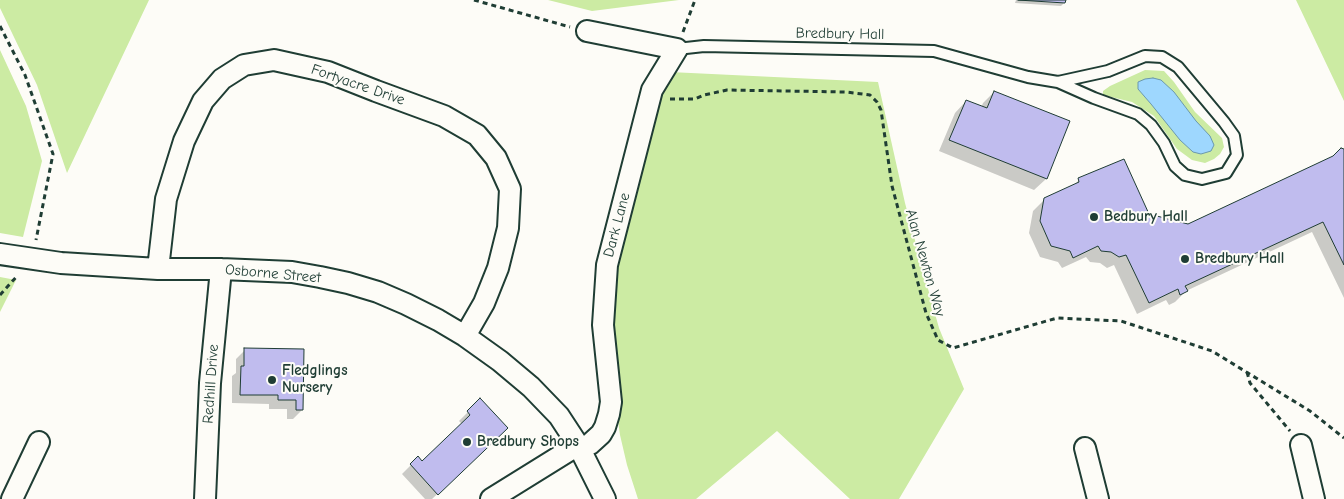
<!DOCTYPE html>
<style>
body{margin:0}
canvas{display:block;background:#fdfcf7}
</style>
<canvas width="1344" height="499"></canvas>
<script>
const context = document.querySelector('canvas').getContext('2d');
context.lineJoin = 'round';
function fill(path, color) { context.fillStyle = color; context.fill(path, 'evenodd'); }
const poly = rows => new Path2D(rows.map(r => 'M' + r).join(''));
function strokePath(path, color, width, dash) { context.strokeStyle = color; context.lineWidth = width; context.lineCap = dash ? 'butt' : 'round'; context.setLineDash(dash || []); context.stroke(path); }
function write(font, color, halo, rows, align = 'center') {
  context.font = font + ' "Comic Neue",sans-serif'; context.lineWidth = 4; context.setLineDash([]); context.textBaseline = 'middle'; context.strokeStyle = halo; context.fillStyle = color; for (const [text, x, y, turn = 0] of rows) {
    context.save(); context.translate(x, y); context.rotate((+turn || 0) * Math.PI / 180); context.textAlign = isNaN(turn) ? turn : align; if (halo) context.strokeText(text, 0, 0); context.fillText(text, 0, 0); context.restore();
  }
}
const green = poly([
 [0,0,149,0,67,173,37,85,0,8],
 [548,0,679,0,592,11],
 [1296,0,1344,0,1344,101],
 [0,50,26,106,42,161,23,237,0,233],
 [1145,70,1164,71,1174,82,1195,112,1222,138,1224,147,1220,154,1214,159,1205,163,1192,160,1177,149,1154,116,1132,102,1103,95,1103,91,1110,86],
 [670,72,878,82,905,203,925,278,939,328,964,389,899,499,850,499,777,431,696,499,638,499,627,465,620,435,616,407,611,337,616,274,633,202,642,144],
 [0,277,16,280,0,312]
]);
const water = poly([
 [1153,78,1161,80,1174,92,1196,121,1210,136,1214,145,1211,151,1201,154,1193,152,1180,140,1151,104,1138,89,1138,82,1145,79,1153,78]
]);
const shadow = poly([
 [1016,0,1064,0,1064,3,1061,6,1015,3],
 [994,92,1068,122,1046,179,1034,190,939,151,955,113,966,101,981,108,983,103],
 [1344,150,1344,298,1312,232,1186,291,1175,302,1169,305,1166,300,1137,314,1114,265,1107,268,1100,263,1090,262,1086,257,1062,268,1058,262,1040,257,1029,233,1033,211,1045,199,1071,188,1079,180,1148,215,1188,225,1332,158],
 [245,350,303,351,302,410,293,419,287,419,287,409,269,409,269,404,232,403,232,376,236,373,236,359],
 [480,400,498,437,432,499,425,499,402,474,418,458,422,463,462,424,459,421]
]);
const building = poly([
 [1018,0,1066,0,1065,3,1018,0],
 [994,91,1070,121,1047,179,949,140,966,100,987,108,994,91],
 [1341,148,1344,149,1344,265,1323,222,1185,286,1188,291,1180,295,1178,289,1149,303,1126,255,1119,257,1111,252,1101,251,1098,246,1073,258,1070,251,1051,246,1040,221,1044,198,1079,182,1078,178,1124,159,1149,214,1188,224,1333,156,1341,148],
 [244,348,304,349,303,410,296,410,296,400,278,400,278,395,240,395,241,366,244,366,244,348],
 [480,398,508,428,438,495,410,464,418,456,422,461,470,415,467,411,480,398]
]);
const path = poly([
 [474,0,570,27],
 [0,26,25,75,53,154,36,240],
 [683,32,695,0],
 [670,99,695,99,704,95,727,90,846,92,870,95,877,102,881,110,892,186,926,313,938,340,953,348,1057,318,1121,321,1212,351,1310,411,1344,438],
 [0,295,18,275],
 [1247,372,1250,383,1290,431]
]);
const service = poly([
 [677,49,704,46,934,51,1028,77,1058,82,1094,98,1138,114,1151,125,1164,143,1175,166,1185,175,1202,179,1226,173,1237,155,1234,136,1224,122,1178,67,1162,57,1145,56,1108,71,1058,82]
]);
const minor = poly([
 [0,254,61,263,158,269,221,269,292,272,320,277,348,283,378,292,406,304,438,320,465,336,500,361,531,387,559,416,578,445,605,499],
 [158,269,166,199,184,141,203,101,222,79,244,65,274,60,328,72,376,91,444,116,477,135,496,158,510,189,508,228,498,268,484,303,465,336],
 [1301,445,1314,499],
 [1085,448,1098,499],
 [580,450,590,444,601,434,605,427,609,414,611,402,603,325,607,265,652,90,677,49,587,31],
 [12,499,39,442],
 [205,499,210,383,221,269],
 [491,499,578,445]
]);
const markers = [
 [1094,217,5,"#1f3d34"],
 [1185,259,5,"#1f3d34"],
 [272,380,5,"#1f3d34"],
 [467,442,5,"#1f3d34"]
];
const streetNames = [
 ["Bredbury Hall",840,34,1],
 ["Fortyacre Drive",358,85,19],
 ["Dark Lane",617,225,-75],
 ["Alan Newton Way",925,263,74],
 ["Osborne Street",273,274,5],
 ["Redhill Drive",211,384,-86]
];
const poiNames = [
 ["Bedbury Hall",1104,217],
 ["Bredbury Hall",1195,259],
 ["Fledglings",282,371],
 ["Nursery",282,388],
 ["Bredbury Shops",477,442]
];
fill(green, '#cceba3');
fill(water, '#9ed7fe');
strokePath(water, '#6b99ad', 1);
fill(shadow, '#0003');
fill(building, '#c0bcee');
strokePath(building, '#1f3d34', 1);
strokePath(service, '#1f3d34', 14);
strokePath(minor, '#1f3d34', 24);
strokePath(path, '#1f3d34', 3, [5, 4]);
strokePath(service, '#fdfcf7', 10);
strokePath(minor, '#fdfcf7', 20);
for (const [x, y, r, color] of markers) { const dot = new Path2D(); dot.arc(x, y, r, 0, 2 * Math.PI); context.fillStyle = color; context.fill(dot); strokePath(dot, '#fdfcf7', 2); }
write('15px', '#1f3d34', '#fdfcf7', streetNames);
write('bold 15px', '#1f3d34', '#fdfcf7', poiNames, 'left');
</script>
